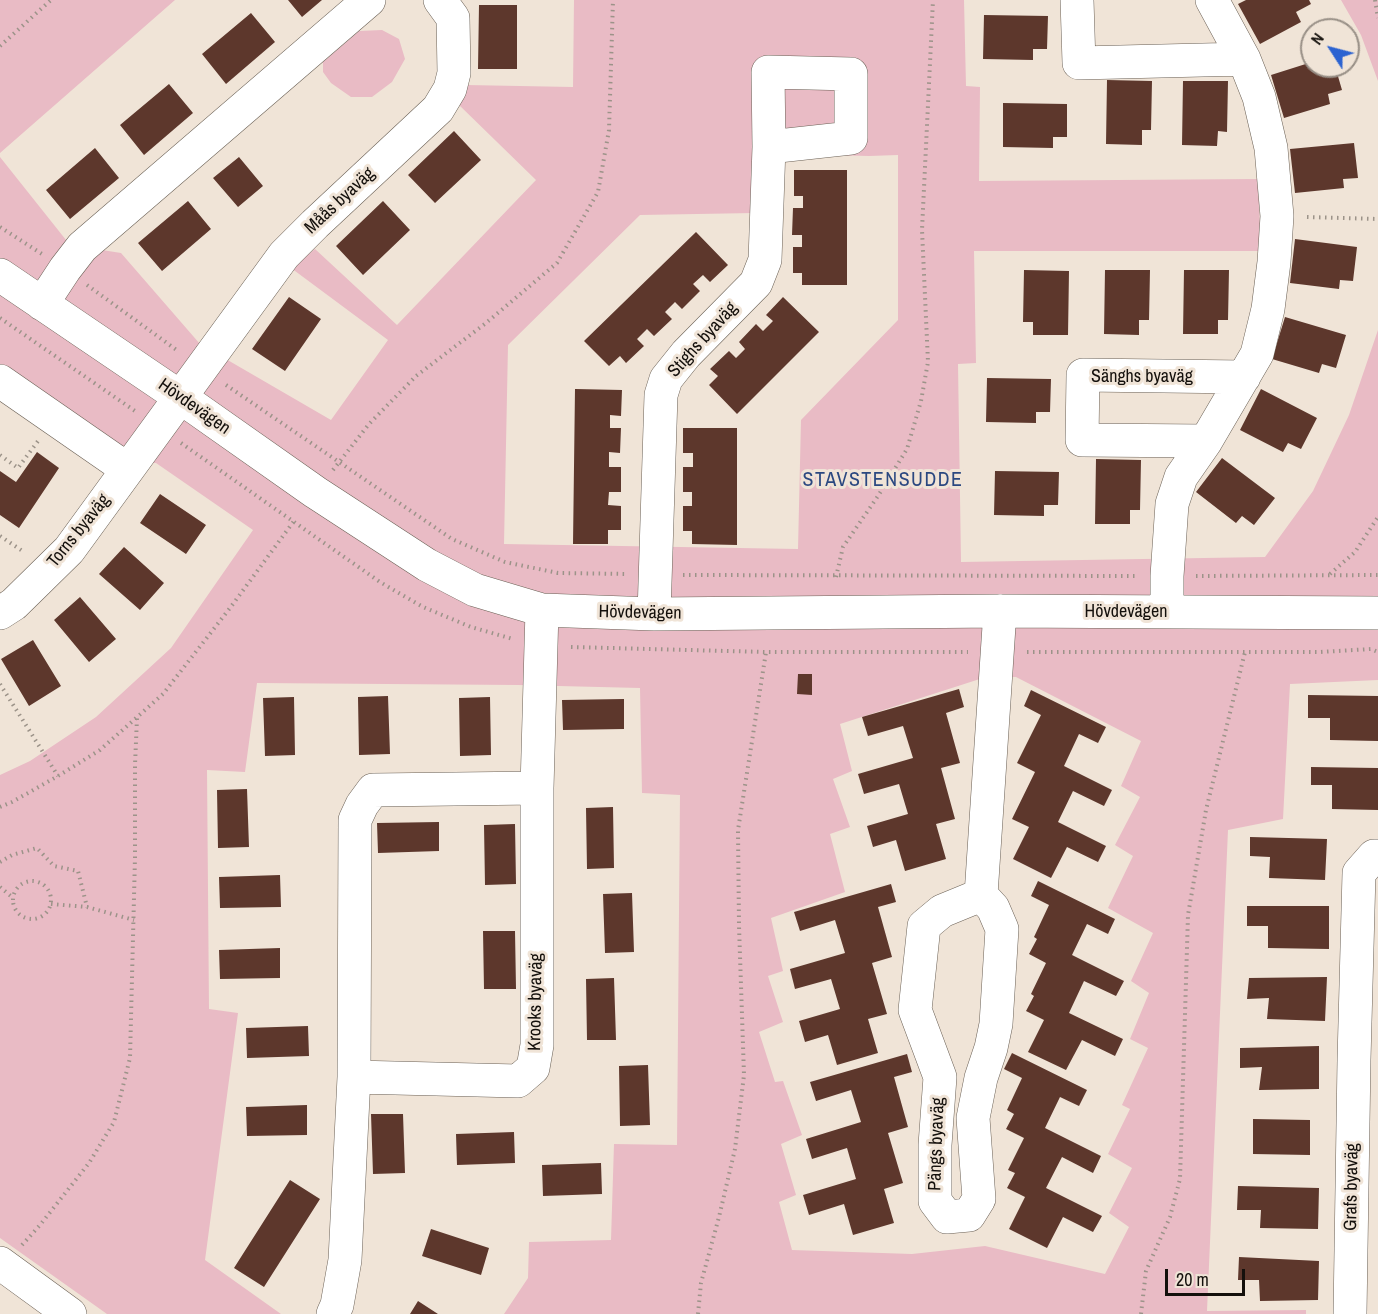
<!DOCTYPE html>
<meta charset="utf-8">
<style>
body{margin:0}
#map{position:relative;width:1378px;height:1314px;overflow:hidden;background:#f0e4d7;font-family:"Archivo Narrow",sans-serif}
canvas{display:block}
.north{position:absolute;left:1300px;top:18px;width:60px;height:60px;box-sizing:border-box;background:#f0e4d7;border:2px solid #988f86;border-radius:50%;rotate:306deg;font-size:16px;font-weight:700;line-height:24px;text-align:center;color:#14100c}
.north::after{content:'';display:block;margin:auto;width:21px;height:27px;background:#2c63d1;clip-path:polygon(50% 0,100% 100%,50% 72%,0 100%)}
.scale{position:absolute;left:1165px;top:1269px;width:80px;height:27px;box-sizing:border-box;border:3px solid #14100c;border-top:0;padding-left:8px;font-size:18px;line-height:21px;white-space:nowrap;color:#14100c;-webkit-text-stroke:4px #f0e4d7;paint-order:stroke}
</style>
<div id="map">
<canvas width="1378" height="1314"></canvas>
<div class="north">N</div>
<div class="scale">20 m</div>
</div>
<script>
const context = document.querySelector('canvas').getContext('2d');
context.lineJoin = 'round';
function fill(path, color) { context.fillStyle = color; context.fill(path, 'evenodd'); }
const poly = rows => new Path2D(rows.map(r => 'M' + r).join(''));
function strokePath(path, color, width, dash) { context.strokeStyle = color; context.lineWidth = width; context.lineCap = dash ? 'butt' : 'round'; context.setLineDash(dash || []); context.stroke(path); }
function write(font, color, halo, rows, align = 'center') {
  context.font = font + ' "Archivo Narrow",sans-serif'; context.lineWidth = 6; context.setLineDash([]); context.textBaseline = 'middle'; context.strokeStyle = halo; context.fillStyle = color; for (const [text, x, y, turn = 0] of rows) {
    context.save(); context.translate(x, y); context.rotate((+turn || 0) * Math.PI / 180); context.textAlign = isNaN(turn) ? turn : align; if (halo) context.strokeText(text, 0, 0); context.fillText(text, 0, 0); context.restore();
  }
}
const green = poly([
 [0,0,175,0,0,153],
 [574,0,964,0,966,86,980,87,979,181,1258,179,1261,251,974,251,976,363,958,364,961,562,1265,557,1313,491,1349,415,1378,330,1378,680,1290,684,1283,819,1228,830,1207,1311,1306,1310,1306,1314,504,1314,528,1278,529,1242,611,1240,614,1144,677,1145,680,795,642,793,640,688,518,685,257,683,245,772,207,770,209,1009,238,1013,205,1260,281,1314,107,1314,0,1238,0,775,30,761,96,717,171,648,253,530,156,463,97,463,0,397,0,157,70,245,121,253,200,344,331,420,388,340,291,268,315,249,397,325,536,180,457,103,466,85,573,87],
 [786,154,869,156,898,155,898,320,801,420,798,549,504,544,508,345,640,215,754,213],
 [986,677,1016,677,1141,741,1121,786,1140,797,1115,845,1133,856,1108,908,1153,933,1131,981,1149,993,1130,1039,1148,1048,1122,1105,1130,1109,1108,1154,1132,1168,1109,1213,1129,1227,1105,1274,985,1246,912,1254,792,1250,779,1202,796,1195,781,1144,802,1135,783,1081,775,1082,759,1032,783,1022,768,976,783,971,771,918,845,892,830,834,850,827,833,779,852,771,840,724],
 [1341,0,1378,0,1378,81,1361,35],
 [382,30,399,39,405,59,392,82,372,97,351,97,331,83,323,72,323,62,359,31]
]);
const building = poly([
 [288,0,322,0,302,17],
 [1246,0,1309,0,1311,4,1296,12,1301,22,1260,44,1238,4],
 [479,5,517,5,517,69,478,69],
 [251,13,275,42,226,84,202,54],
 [984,15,1048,16,1047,49,1033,49,1033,60,983,59],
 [1312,62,1312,66,1335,66,1342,90,1328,94,1330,104,1284,118,1271,75],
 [1107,80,1152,81,1151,130,1142,130,1142,145,1106,144],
 [1183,81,1228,81,1227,132,1218,131,1217,146,1182,145],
 [169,84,193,113,144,155,120,125],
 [1003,103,1067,104,1067,137,1053,137,1053,148,1003,147],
 [454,131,481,160,435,203,408,175],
 [1354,143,1358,178,1343,179,1344,188,1295,193,1290,149],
 [95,148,119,178,70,219,46,190],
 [239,157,263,186,238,207,213,178],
 [794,170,847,170,847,285,802,285,802,273,793,273,793,247,802,247,802,235,792,235,793,208,803,208,803,196,794,196],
 [188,201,211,229,162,271,138,243],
 [383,201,410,230,363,275,336,246],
 [696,232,728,265,710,282,703,275,693,284,700,291,682,309,675,302,665,312,672,319,654,336,647,329,637,339,644,346,626,363,620,356,609,366,584,341],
 [1295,239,1357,247,1353,281,1340,280,1339,289,1290,283],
 [1024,270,1069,271,1068,335,1033,335,1033,322,1023,322],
 [1105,270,1150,270,1149,320,1139,320,1139,335,1104,334],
 [1184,270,1229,270,1228,320,1218,320,1218,334,1183,334],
 [289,297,321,319,285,371,252,349],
 [783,297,819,332,737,414,709,385,718,376,710,369,729,351,736,358,745,349,739,342,756,324,763,331,773,321,766,315],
 [1285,317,1346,335,1336,368,1322,364,1319,373,1272,359],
 [987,378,1051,379,1050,412,1036,412,1036,423,986,422],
 [575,389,622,390,621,416,610,415,610,428,621,428,620,453,609,452,609,467,621,467,621,492,609,492,608,505,621,506,621,530,608,530,608,544,573,544],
 [1261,389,1317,418,1301,449,1288,443,1283,452,1240,430],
 [683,428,737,428,737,545,692,544,692,531,683,531,683,506,692,506,692,492,683,492,683,467,693,467,693,453,683,453],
 [37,452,59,468,19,528,0,515,0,471,16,482],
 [1222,458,1275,498,1254,525,1242,516,1236,523,1196,492],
 [1096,459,1141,460,1140,510,1130,510,1130,524,1095,524],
 [995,471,1059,472,1058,505,1044,505,1044,516,994,515],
 [160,494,206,525,186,554,140,523],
 [124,547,164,583,140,610,99,574],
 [80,597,116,639,89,662,54,620],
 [33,640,61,686,29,706,1,659],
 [798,674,812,674,812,695,797,694],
 [959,689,964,707,946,713,960,763,941,768,955,819,936,824,946,859,905,871,896,840,873,847,867,826,908,814,899,784,864,794,858,774,913,758,903,726,868,736,862,717],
 [1031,690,1106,727,1098,743,1079,734,1064,766,1112,790,1104,806,1073,791,1058,822,1106,846,1098,862,1067,847,1051,878,1013,859,1029,827,1012,819,1035,772,1017,763,1041,715,1024,706],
 [1308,695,1378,696,1378,741,1330,740,1330,718,1308,718],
 [388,696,390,754,359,755,358,697],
 [294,697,295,755,265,756,263,698],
 [490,697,491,755,460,756,459,698],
 [624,699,624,729,563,730,562,700],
 [1311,767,1378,768,1378,810,1332,809,1332,785,1311,785],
 [247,789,249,847,218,848,217,790],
 [613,807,614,868,587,869,586,808],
 [439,822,439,851,378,853,377,823],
 [515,824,516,884,485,885,484,825],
 [1250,837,1327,839,1325,880,1269,878,1270,857,1250,856],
 [280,875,281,907,220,908,219,877],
 [1038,881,1115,919,1108,934,1087,924,1072,955,1124,981,1116,996,1084,981,1069,1013,1123,1039,1115,1056,1082,1040,1066,1070,1028,1052,1044,1020,1026,1011,1034,996,1031,994,1046,963,1029,954,1037,939,1034,937,1049,905,1031,896],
 [891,884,896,902,878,907,892,957,872,963,887,1014,868,1019,878,1053,837,1065,828,1035,805,1042,799,1021,840,1009,831,979,795,989,790,969,845,953,835,920,800,931,794,912],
 [632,893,634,952,605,953,603,894],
 [1247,906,1329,906,1329,949,1268,948,1268,926,1247,926],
 [483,931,515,931,516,989,484,989],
 [280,948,280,978,220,979,219,950],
 [1327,977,1325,1021,1267,1019,1269,998,1247,999,1249,978],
 [614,978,616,1040,587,1040,586,979],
 [308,1026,309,1056,247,1058,246,1028],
 [1319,1046,1319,1089,1259,1090,1262,1067,1240,1068,1240,1048],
 [1012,1053,1087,1090,1079,1106,1060,1097,1045,1128,1101,1156,1093,1173,1062,1157,1046,1188,1102,1216,1093,1232,1063,1217,1047,1248,1009,1229,1025,1197,1007,1188,1015,1173,1008,1170,1024,1138,1006,1129,1014,1114,1007,1110,1022,1078,1004,1069],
 [907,1054,912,1072,894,1077,908,1127,888,1133,903,1183,884,1189,894,1223,853,1235,844,1204,809,1215,803,1195,856,1179,847,1148,812,1159,806,1139,861,1122,851,1090,816,1101,810,1082],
 [648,1065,650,1125,620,1126,619,1066],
 [307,1105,307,1135,247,1136,246,1107],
 [371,1114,403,1114,405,1173,373,1174],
 [1253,1119,1310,1120,1310,1155,1253,1154],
 [514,1132,515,1163,457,1165,456,1134],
 [601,1163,602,1194,543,1196,542,1165],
 [290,1180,320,1199,264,1287,234,1268],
 [1238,1186,1319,1188,1318,1229,1260,1228,1261,1210,1237,1210],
 [431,1229,489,1248,481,1275,422,1256],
 [1239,1257,1319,1261,1318,1300,1260,1301,1259,1280,1238,1280],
 [418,1301,438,1314,410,1314]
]);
const path = poly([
 [1375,0,1378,18],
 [0,46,51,0],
 [1307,217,1378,219],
 [0,227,42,254],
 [87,285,178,351],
 [0,318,135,411],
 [226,385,452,539,505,562,558,573,627,574],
 [181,443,380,582,423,607,471,627,513,639],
 [0,455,18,468,38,441],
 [333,470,369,424,416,376,486,323,557,263,598,192,609,130,613,0],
 [0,536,24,552],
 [1330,574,1355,552,1378,517],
 [683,575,1137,576],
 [1196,576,1378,575],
 [836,577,843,547,878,496,907,449,921,401,928,362,922,230,933,0],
 [571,647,766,652,968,652],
 [1027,652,1320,652,1371,649,1378,652],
 [0,684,58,776],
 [0,807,12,802,58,776,100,750,163,694,230,608,294,521],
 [0,862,12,855,37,848,54,866,78,871,87,907],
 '13 900a19 19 0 1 1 38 0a19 19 0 1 1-38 0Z',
 [0,887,12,897],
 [51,904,87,907,134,920],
 [22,1245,40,1225,89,1163,114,1122,130,1058,135,857,135,765,137,718],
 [698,1314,701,1283,719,1217,735,1149,744,1075,739,926,738,830,766,652],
 [1141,1314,1146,1271,1170,1217,1180,1179,1188,915,1206,810,1245,652]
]);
const minor = poly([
 [1077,0,1079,63,1244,59],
 [0,275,180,397,315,492,427,565,475,590,542,610,654,614,1000,611,1378,613],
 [42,304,65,269,82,247,369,0],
 [0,381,127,469],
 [1206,441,1082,440,1083,375,1244,377],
 [1167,612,1167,576,1172,504,1181,477,1206,441,1257,354,1268,309,1274,262,1277,216,1271,148,1259,97,1244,59,1212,0],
 [0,613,14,604,69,550,284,255,315,224,438,109,450,89,454,73,453,18,440,0],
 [654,614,661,395,666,379,686,354,756,283,765,260,769,147,768,72,851,74,851,138,769,147],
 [981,895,993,908,1002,929,996,1024,991,1048,981,1078,973,1118,979,1199,969,1215,947,1217,935,1201,935,1145,940,1077,915,1010,924,926,942,911,981,895,1000,611],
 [354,1077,518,1081,533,1068,537,1045,537,788,542,610],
 [0,1263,70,1314],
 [333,1314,337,1305,345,1260,354,1077,355,820,362,805,373,790,537,788],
 [1350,1314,1354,1060,1359,873,1374,856,1378,856]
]);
const streetNames = [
 ["Måås byaväg",340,201,-43],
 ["Stighs byaväg",703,340,-48],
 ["Sänghs byaväg",1142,377],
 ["Hövdevägen",194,407,35],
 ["Torns byaväg",79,531,-51],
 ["Hövdevägen",1126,612],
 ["Hövdevägen",640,613,1],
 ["Krooks byaväg",536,1002,-89],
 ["Pängs byaväg",937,1144,-88],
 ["Grafs byaväg",1352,1187,-89]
];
const neighbourhoodNames = [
 ["STAVSTENSUDDE",883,481]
];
fill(green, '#e9bbc5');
fill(building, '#5d372c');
strokePath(minor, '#6b6156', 34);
strokePath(path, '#9c9389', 4, [1.5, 4.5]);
strokePath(minor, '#fff', 33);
write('18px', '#14100c', '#f0e4d7', streetNames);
context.letterSpacing = '1.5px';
write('20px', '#2b4880', '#f0e4d7', neighbourhoodNames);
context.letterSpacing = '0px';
</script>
